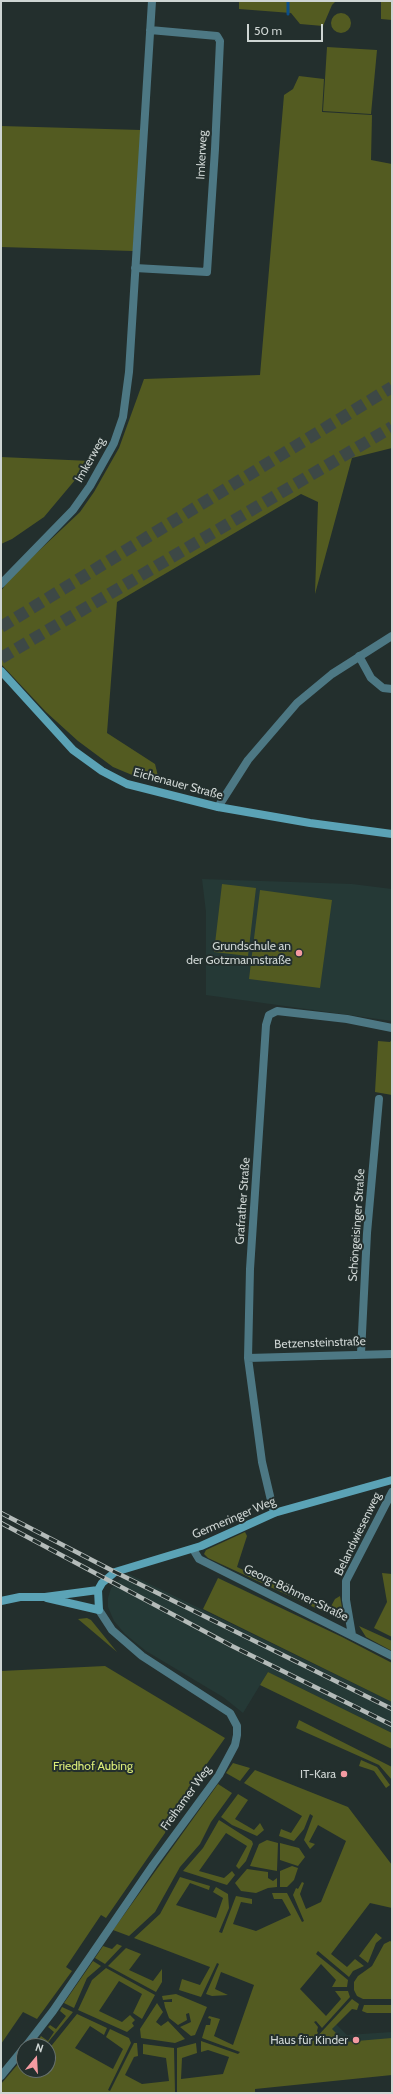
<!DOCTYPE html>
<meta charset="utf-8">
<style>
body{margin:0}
#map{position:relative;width:393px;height:2094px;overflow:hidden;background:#232f2d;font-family:Cabin,sans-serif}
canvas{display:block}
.frame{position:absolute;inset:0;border:2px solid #ced5d3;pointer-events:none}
.north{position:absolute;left:16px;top:2038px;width:40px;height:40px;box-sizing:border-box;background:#232f2d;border:1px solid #67716f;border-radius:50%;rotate:18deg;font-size:11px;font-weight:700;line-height:16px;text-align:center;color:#ced5d3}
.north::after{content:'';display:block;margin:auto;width:14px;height:18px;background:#f49aa1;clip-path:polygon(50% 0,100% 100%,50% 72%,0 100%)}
.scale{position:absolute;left:247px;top:24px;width:76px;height:18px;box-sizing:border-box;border:2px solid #ced5d3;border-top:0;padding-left:5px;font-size:12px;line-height:14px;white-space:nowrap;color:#ced5d3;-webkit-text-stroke:3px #232f2d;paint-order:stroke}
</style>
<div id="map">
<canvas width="393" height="2094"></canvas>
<div class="frame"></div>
<div class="north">N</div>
<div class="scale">50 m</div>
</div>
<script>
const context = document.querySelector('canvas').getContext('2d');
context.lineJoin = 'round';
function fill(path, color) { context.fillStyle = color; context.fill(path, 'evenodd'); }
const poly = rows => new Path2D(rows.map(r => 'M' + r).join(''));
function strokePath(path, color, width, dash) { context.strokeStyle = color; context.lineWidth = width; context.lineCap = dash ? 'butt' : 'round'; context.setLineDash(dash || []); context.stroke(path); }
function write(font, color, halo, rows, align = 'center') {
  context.font = font + ' Cabin,sans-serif'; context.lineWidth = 4; context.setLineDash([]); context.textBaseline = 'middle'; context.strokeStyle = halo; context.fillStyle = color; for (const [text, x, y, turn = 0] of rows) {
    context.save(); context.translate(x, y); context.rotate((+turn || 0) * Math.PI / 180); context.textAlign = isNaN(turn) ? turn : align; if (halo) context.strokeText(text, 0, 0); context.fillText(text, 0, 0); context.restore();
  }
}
const built = poly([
 [202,879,352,884,392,889,392,1021,206,995,206,912],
 [127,1573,392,1702,392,1733,268,1672,243,1713,223,1697,146,1651,125,1634,114,1621,108,1607,108,1598,111,1588],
 [336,2024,347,2035,392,2032,392,2057,315,2045]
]);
const green = poly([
 [239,1,336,1,332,5,323,26,300,24,291,13,239,9],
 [381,1,392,1,392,20,381,19],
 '331 23a10 10 0 1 1 20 0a10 10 0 1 1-20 0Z',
 [327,47,377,50,371,114,323,111],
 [299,76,324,79,322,112,372,115,371,160,392,164,392,448,352,458,315,594,318,502,301,494,117,602,107,733,155,764,158,776,144,780,113,767,78,741,46,712,1,664,1,591,10,578,80,512,94,492,119,448,144,379,260,375,284,95,293,89],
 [1,126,141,130,133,251,1,247],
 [1,457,91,461,44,517,12,539,1,544],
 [222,884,256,888,248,956,214,952],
 [260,890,332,900,320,988,249,979],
 [392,1039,392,1095,375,1092,378,1041,390,1042],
 [245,1532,247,1536,237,1567,329,1610,335,1599,340,1596,344,1619,339,1619,208,1558,204,1554,206,1550],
 [382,1573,392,1574,392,1637,374,1628,387,1602],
 [218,1578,342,1637,392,1663,392,1702,203,1609],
 [87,1618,91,1620,117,1652,78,1619],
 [359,1626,392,1641,392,1651,366,1637],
 [105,1666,225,1738,171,1815,165,1833,106,1918,101,1915,66,1967,72,1971,37,2019,23,2012,1,2044,1,1671],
 [268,1672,392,1733,392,1749,260,1685],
 [299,1720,392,1767,392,1780,379,1765,296,1728],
 [361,1760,377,1767,390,1785,386,1788,374,1771,359,1766],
 [233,1763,250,1768,240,1781,226,1773],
 [255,1770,348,1807,392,1865,392,1908,370,1903,331,1954,347,1967,355,1959,364,1966,353,1971,349,1977,318,1951,316,1954,348,1980,347,1987,332,1987,336,1980,321,1964,300,1989,326,2016,341,1999,335,1991,348,1991,350,1997,322,2028,316,2021,314,2022,318,2027,317,2031,318,2033,312,2039,313,2041,352,1999,359,2004,357,2010,352,2009,332,2029,345,2042,392,2038,392,2075,255,2089,255,2093,1,2093,1,2084,24,2057,24,2070,48,2070,48,2050,77,2014,107,2028,104,2035,90,2026,75,2048,113,2069,123,2049,106,2037,110,2029,129,2038,131,2043,108,2090,110,2091,134,2043,137,2043,138,2056,134,2057,125,2075,142,2084,169,2081,166,2058,143,2054,143,2044,174,2048,175,2092,177,2092,177,2048,196,2043,197,2053,182,2058,181,2079,223,2074,229,2057,208,2050,201,2052,201,2041,238,2054,240,2052,202,2038,206,2025,210,2025,211,2019,208,2018,209,2016,220,2019,214,2036,233,2045,254,1985,221,1972,215,1989,228,1995,212,1996,206,1994,219,1964,217,1963,201,1997,179,1990,182,1979,200,1985,210,1967,134,1938,160,1914,180,1877,210,1886,209,1890,190,1883,176,1905,216,1918,223,1898,213,1892,216,1887,228,1894,229,1908,219,1932,222,1933,236,1896,252,1899,252,1904,241,1902,233,1924,256,1931,291,1915,282,1899,274,1899,272,1893,287,1893,302,1922,304,1921,293,1895,296,1888,298,1889,302,1882,304,1883,300,1894,306,1909,321,1902,346,1841,318,1825,309,1842,315,1844,310,1849,304,1840,313,1816,310,1814,304,1829,294,1841,279,1836,281,1829,291,1833,302,1816,244,1783],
 [218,1784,232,1793,211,1822,200,1844,180,1867,155,1912,129,1936,113,1930],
 [238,1794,248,1800,235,1819,254,1830,260,1823,264,1830,257,1836,232,1825,221,1817],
 [219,1820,252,1841,253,1844,246,1861,239,1869,236,1866,247,1846,226,1833,199,1871,224,1878,232,1871,235,1875,227,1885,183,1871,203,1848],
 [267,1840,278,1843,277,1871,250,1866,259,1844],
 [280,1843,299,1848,305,1857,298,1866,280,1860],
 [292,1866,298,1868,294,1880,287,1887,280,1887,280,1871],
 [247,1869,268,1872,268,1878,273,1881,277,1878,277,1887,268,1888,256,1893,241,1891,235,1883],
 [376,1933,382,1938,376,1943,368,1963,359,1956],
 [390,1941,392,1942,392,1999,363,1999,357,1996,354,1990,354,1982,358,1976,372,1966,384,1944],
 [117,1944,122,1946,105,1964,95,1958,103,1946,112,1949],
 [126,1948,141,1954,129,1970,153,1981,162,1969,162,1982,156,1992,108,1966],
 [93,1961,101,1966,87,1978,74,2008,64,2003],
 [106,1968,155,1995,142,2019,133,2013,142,1994,119,1981,99,2011,122,2022,130,2015,135,2020,132,2023,134,2026,127,2032,78,2010,92,1980],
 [176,1994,207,2007,195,2035,191,2036,180,2027,191,2022,189,2013,186,2014,187,2020,178,2025,169,2018,165,2007,164,2002,172,2002,172,1999,163,2000,162,1996],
 [157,2003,163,2012,156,2022,161,2026,168,2021,185,2039,175,2043,141,2038,140,2029],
 [364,2005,392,2005,392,2013,367,2013,362,2011],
 [62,2007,73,2012,45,2046,43,2046,45,2043,39,2039,41,2036,48,2041,54,2032,48,2027,50,2025,56,2029,66,2016,60,2011]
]);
const stream = poly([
 [288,14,288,1]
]);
const highwayTunnel = poly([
 [1,627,392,387],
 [1,658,392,427]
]);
const street = poly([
 [135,268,207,272,215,149,220,41,217,36,150,30],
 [1,584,73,510,90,486,114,443,123,417,129,372,152,1],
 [359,656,371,678,383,688,392,689],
 [218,807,248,760,297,703,332,674,392,636],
 [361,1353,367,1233,379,1099],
 [248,1358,392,1354],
 [274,1513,262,1462,248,1358,250,1269,266,1025,269,1015,277,1011,347,1019,392,1028],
 [193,1549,199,1559,392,1656],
 [352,1635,346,1600,346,1581,392,1492],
 [26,2046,53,2011,153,1865,219,1775,235,1745,237,1735,237,1726,230,1713,142,1656,112,1630,99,1610],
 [1,2076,24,2048]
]);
const secondary = poly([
 [1,671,73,750,102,771,127,784,218,807,310,823,392,834],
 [47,1598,99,1610,98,1590],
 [1,1601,20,1597,45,1597,98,1590,102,1583,115,1572,201,1546,274,1513,392,1480]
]);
const rail = poly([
 [1,1513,115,1572,392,1709],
 [1,1523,232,1646,392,1725]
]);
const markers = [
 [299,953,4,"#f49aa1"],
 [344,1774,4,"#f49aa1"],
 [356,2040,4,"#f49aa1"]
];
const streetNames = [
 ["Imkerweg",202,155,-87],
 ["Imkerweg",90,460,-61],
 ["Eichenauer Straße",178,784,15],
 ["Grafrather Straße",243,1201,-86],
 ["Schöngeisinger Straße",357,1225,-86],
 ["Betzensteinstraße",320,1343,-2],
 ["Germeringer Weg",234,1518,-23],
 ["Belandwiesenweg",358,1534,-64],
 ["Georg-Böhmer-Straße",296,1593,26],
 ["Freihamer Weg",186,1798,-54]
];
const poiNames = [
 ["Grundschule an",291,946],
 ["der Gotzmannstraße",291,960],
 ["IT-Kara",336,1774],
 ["Haus für Kinder",348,2040]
];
const parkNames = [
 ["Friedhof Aubing",93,1766]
];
fill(built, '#253936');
fill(green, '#535b21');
strokePath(stream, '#0c4e87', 3);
strokePath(highwayTunnel, '#3d4846', 12, [12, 6]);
strokePath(street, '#4d7884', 8);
strokePath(secondary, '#5ba3b6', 8);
strokePath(rail, '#b4bbb9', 4.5);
strokePath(rail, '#232f2d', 3, [9]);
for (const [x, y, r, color] of markers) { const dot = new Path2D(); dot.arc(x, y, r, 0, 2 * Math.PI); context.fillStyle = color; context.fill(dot); strokePath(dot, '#232f2d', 1.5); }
write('12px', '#ced5d3', '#232f2d', streetNames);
write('12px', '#ced5d3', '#232f2d', poiNames, 'right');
write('12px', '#dbec78', '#232f2d', parkNames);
</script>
